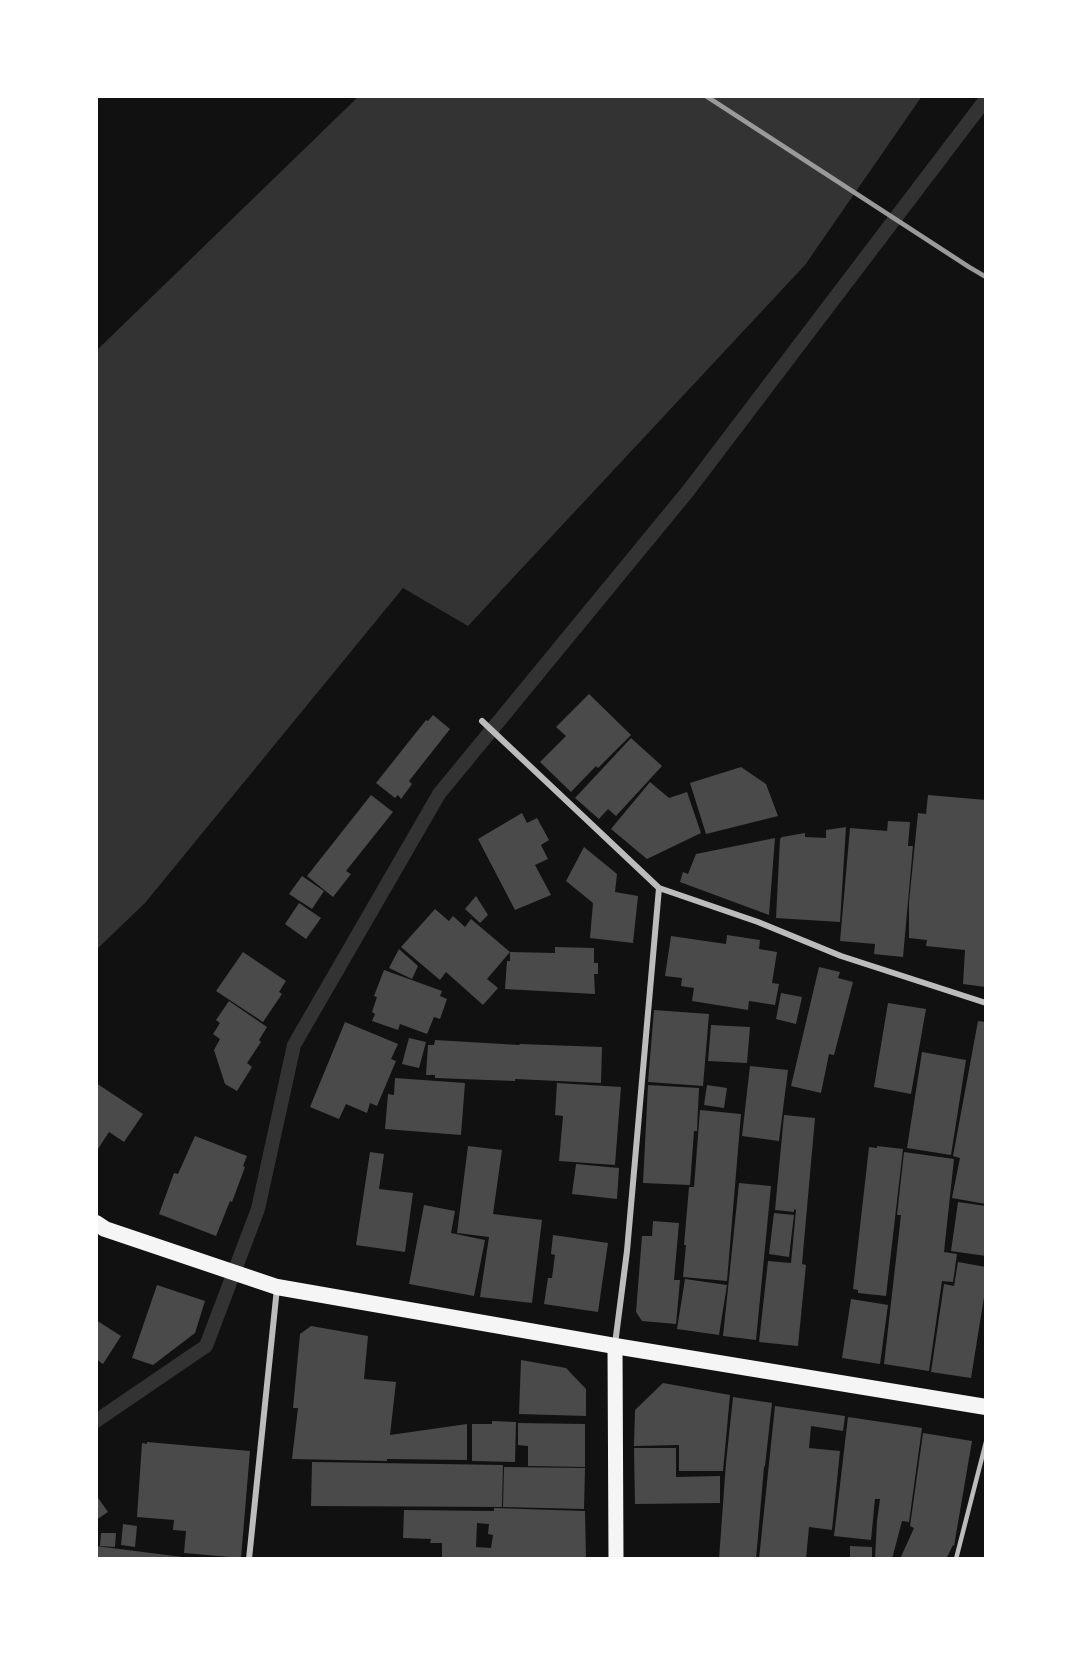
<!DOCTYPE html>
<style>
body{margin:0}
#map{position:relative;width:1082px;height:1655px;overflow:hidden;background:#111;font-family:"Zilla Slab",serif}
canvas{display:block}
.frame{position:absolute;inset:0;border:98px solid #fff;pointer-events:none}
</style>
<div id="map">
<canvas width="1082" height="1655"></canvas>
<div class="frame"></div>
</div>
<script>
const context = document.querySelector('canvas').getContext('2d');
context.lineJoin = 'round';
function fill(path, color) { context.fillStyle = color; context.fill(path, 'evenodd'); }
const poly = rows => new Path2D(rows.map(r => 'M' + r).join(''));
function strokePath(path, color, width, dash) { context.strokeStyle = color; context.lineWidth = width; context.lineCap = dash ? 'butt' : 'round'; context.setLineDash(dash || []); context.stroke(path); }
const water = poly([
 [359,96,922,96,805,265,468,626,403,588,145,903,96,950,96,351]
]);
const stream = poly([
 [96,1421,206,1346,258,1209,294,1045,439,794,688,491,986,99]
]);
const building = poly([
 [589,694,631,735,598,768,596,766,571,792,540,762,566,736,556,727],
 [433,715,450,729,409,781,412,784,401,799,398,795,395,798,376,783,426,720,428,721],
 [631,738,662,766,616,816,608,809,599,819,575,798],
 [741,767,766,784,778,816,706,834,690,783],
 [650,782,669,798,687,792,701,833,647,859,611,829],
 [371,795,393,812,346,871,351,874,333,897,307,876],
 [928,795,986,800,986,987,963,984,965,950,926,946,927,940,909,938,909,902,918,813,926,814],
 [522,813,527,823,537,818,549,840,541,845,548,859,535,865,551,895,515,910,478,839],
 [888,821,910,822,908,846,913,846,903,957,874,954,875,944,840,941,850,828,887,831],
 [846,827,840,922,776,918,780,839,782,837,805,833,805,837,826,838,826,830],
 [775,838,769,915,680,882,683,872,688,874,696,854],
 [584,847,617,874,615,892,638,896,633,943,590,938,593,903,566,881],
 [302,876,324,891,312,909,289,894],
 [476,896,488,915,480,923,465,909],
 [299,903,321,918,306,939,285,924],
 [435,909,449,921,453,916,465,927,471,919,510,952,555,953,555,947,594,948,594,963,598,963,598,974,594,974,595,994,505,989,507,961,510,961,510,952,487,979,498,988,483,1005,446,972,440,980,401,947],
 [727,935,760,940,759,949,777,952,772,983,779,984,775,1005,749,1001,748,1010,692,1001,694,988,681,986,682,978,665,976,671,936,726,944],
 [399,949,418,966,412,979,389,968],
 [243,952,286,981,279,992,282,994,263,1022,216,991],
 [819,967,840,972,838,978,853,982,834,1055,829,1054,821,1093,791,1086],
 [384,970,442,991,440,996,447,999,440,1019,434,1017,427,1034,400,1024,398,1030,372,1021,375,1014,372,1012,377,997,374,996],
 [781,993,802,997,796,1024,776,1019],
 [229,1001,267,1027,259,1040,261,1042,247,1063,252,1067,237,1091,225,1084,214,1050,220,1039,213,1034,220,1023,216,1020],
 [888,1003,926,1009,911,1094,874,1087],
 [654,1010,709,1014,703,1086,648,1082],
 [978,1021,986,1022,986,1204,952,1198,960,1158,953,1156],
 [345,1022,398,1044,391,1059,396,1061,377,1106,370,1103,367,1113,346,1104,339,1119,310,1107],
 [711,1025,750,1027,747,1063,708,1061],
 [409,1038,426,1042,419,1068,402,1064],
 [435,1040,519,1045,520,1044,602,1047,601,1083,515,1079,515,1081,435,1078,435,1075,426,1075,428,1045,434,1045],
 [922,1052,966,1060,951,1155,907,1148],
 [750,1066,788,1070,779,1141,742,1136],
 [395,1078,465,1083,461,1135,385,1129,388,1094,394,1095],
 [96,1083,143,1114,124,1142,109,1132,96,1152],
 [557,1083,621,1087,615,1165,559,1161,563,1116,555,1115],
 [648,1085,699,1088,697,1131,694,1131,690,1185,643,1183],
 [707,1085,727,1088,724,1108,704,1105],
 [700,1110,741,1114,727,1281,683,1277,686,1245,684,1245,689,1187,694,1187],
 [784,1115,815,1118,802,1264,806,1265,798,1346,759,1342,768,1261,791,1263,796,1210,794,1209,794,1212,775,1210],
 [195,1136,247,1156,243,1166,245,1167,232,1202,230,1201,216,1236,159,1214,174,1173,178,1174],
 [468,1146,502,1150,493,1214,542,1220,532,1303,480,1297,489,1237,457,1233],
 [877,1146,903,1149,886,1296,858,1293,858,1290,853,1289,869,1147,877,1148],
 [370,1152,384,1154,379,1189,413,1193,405,1252,356,1245],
 [904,1152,954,1159,944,1252,957,1254,953,1282,942,1281,929,1371,884,1364,901,1215,897,1215],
 [576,1164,619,1168,617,1199,572,1194],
 [739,1183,771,1186,756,1340,723,1336],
 [958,1202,986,1206,986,1256,951,1251],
 [424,1205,455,1211,451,1233,485,1240,474,1296,409,1284],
 [774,1213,794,1215,789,1257,769,1254],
 [653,1221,679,1223,674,1280,680,1280,676,1324,642,1321,636,1312,642,1236,652,1236],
 [553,1235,608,1243,598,1312,544,1304,548,1278,552,1278,555,1255,551,1254],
 [958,1262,986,1267,986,1291,985,1291,971,1378,931,1372,944,1284,954,1286],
 [685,1279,727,1285,719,1335,677,1329],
 [157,1285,205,1301,195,1333,153,1365,132,1358],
 [851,1299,888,1305,880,1364,842,1358],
 [96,1320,121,1336,103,1364,96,1359],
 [311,1326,368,1336,364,1379,396,1382,390,1435,467,1424,467,1460,387,1459,387,1461,292,1459,298,1408,293,1408,300,1334],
 [521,1360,566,1368,586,1389,586,1416,519,1414],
 [663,1383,730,1395,723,1471,679,1471,679,1445,634,1446,635,1410],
 [733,1397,772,1403,765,1466,764,1467,756,1559,719,1559,726,1463],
 [775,1406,845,1416,843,1431,811,1426,809,1448,840,1451,832,1530,809,1527,806,1559,759,1559],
 [848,1417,922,1428,909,1522,902,1521,892,1559,875,1559,877,1521,880,1499,875,1499,871,1540,834,1536],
 [492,1421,516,1422,515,1462,472,1461,472,1424,492,1424],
 [518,1423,585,1424,585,1467,528,1466,528,1446,518,1445],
 [923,1433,972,1441,954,1546,953,1545,946,1559,900,1559,914,1528,910,1526],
 [147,1442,250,1451,241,1558,184,1553,186,1531,173,1530,174,1520,137,1517,142,1443,147,1444],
 [634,1448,676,1448,676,1477,720,1476,720,1503,635,1504],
 [312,1462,503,1465,502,1507,311,1506],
 [504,1467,585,1468,584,1509,503,1507],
 [96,1495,108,1512,96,1520],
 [494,1508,585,1511,586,1559,442,1558,442,1543,430,1543,431,1539,403,1538,404,1510,494,1511],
 [477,1523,489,1524,488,1534,493,1535,491,1548,476,1547],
 [123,1524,137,1526,135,1547,121,1545],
 [101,1533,116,1533,115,1547,100,1546],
 [96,1546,190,1558,189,1559,96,1559],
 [850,1546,872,1547,872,1559,850,1559]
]);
const service = poly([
 [956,1559,986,1442]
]);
const minor = poly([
 [482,721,659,888,758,922,841,956,986,1003],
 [615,1344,627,1251,659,888],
 [249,1559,277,1288]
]);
const primary = poly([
 [615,1346,616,1559]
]);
const trunk = poly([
 [96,1223,105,1229,277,1287,615,1346,986,1407]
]);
const rail = poly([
 [706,96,969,267,986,277]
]);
fill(water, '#333');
strokePath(stream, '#333', 14);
fill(building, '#4a4a4a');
strokePath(service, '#bcbcbc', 4.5);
strokePath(minor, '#bcbcbc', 6);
strokePath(primary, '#f5f5f5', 15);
strokePath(trunk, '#f5f5f5', 16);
strokePath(rail, '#9a9a9a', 4.5);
</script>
